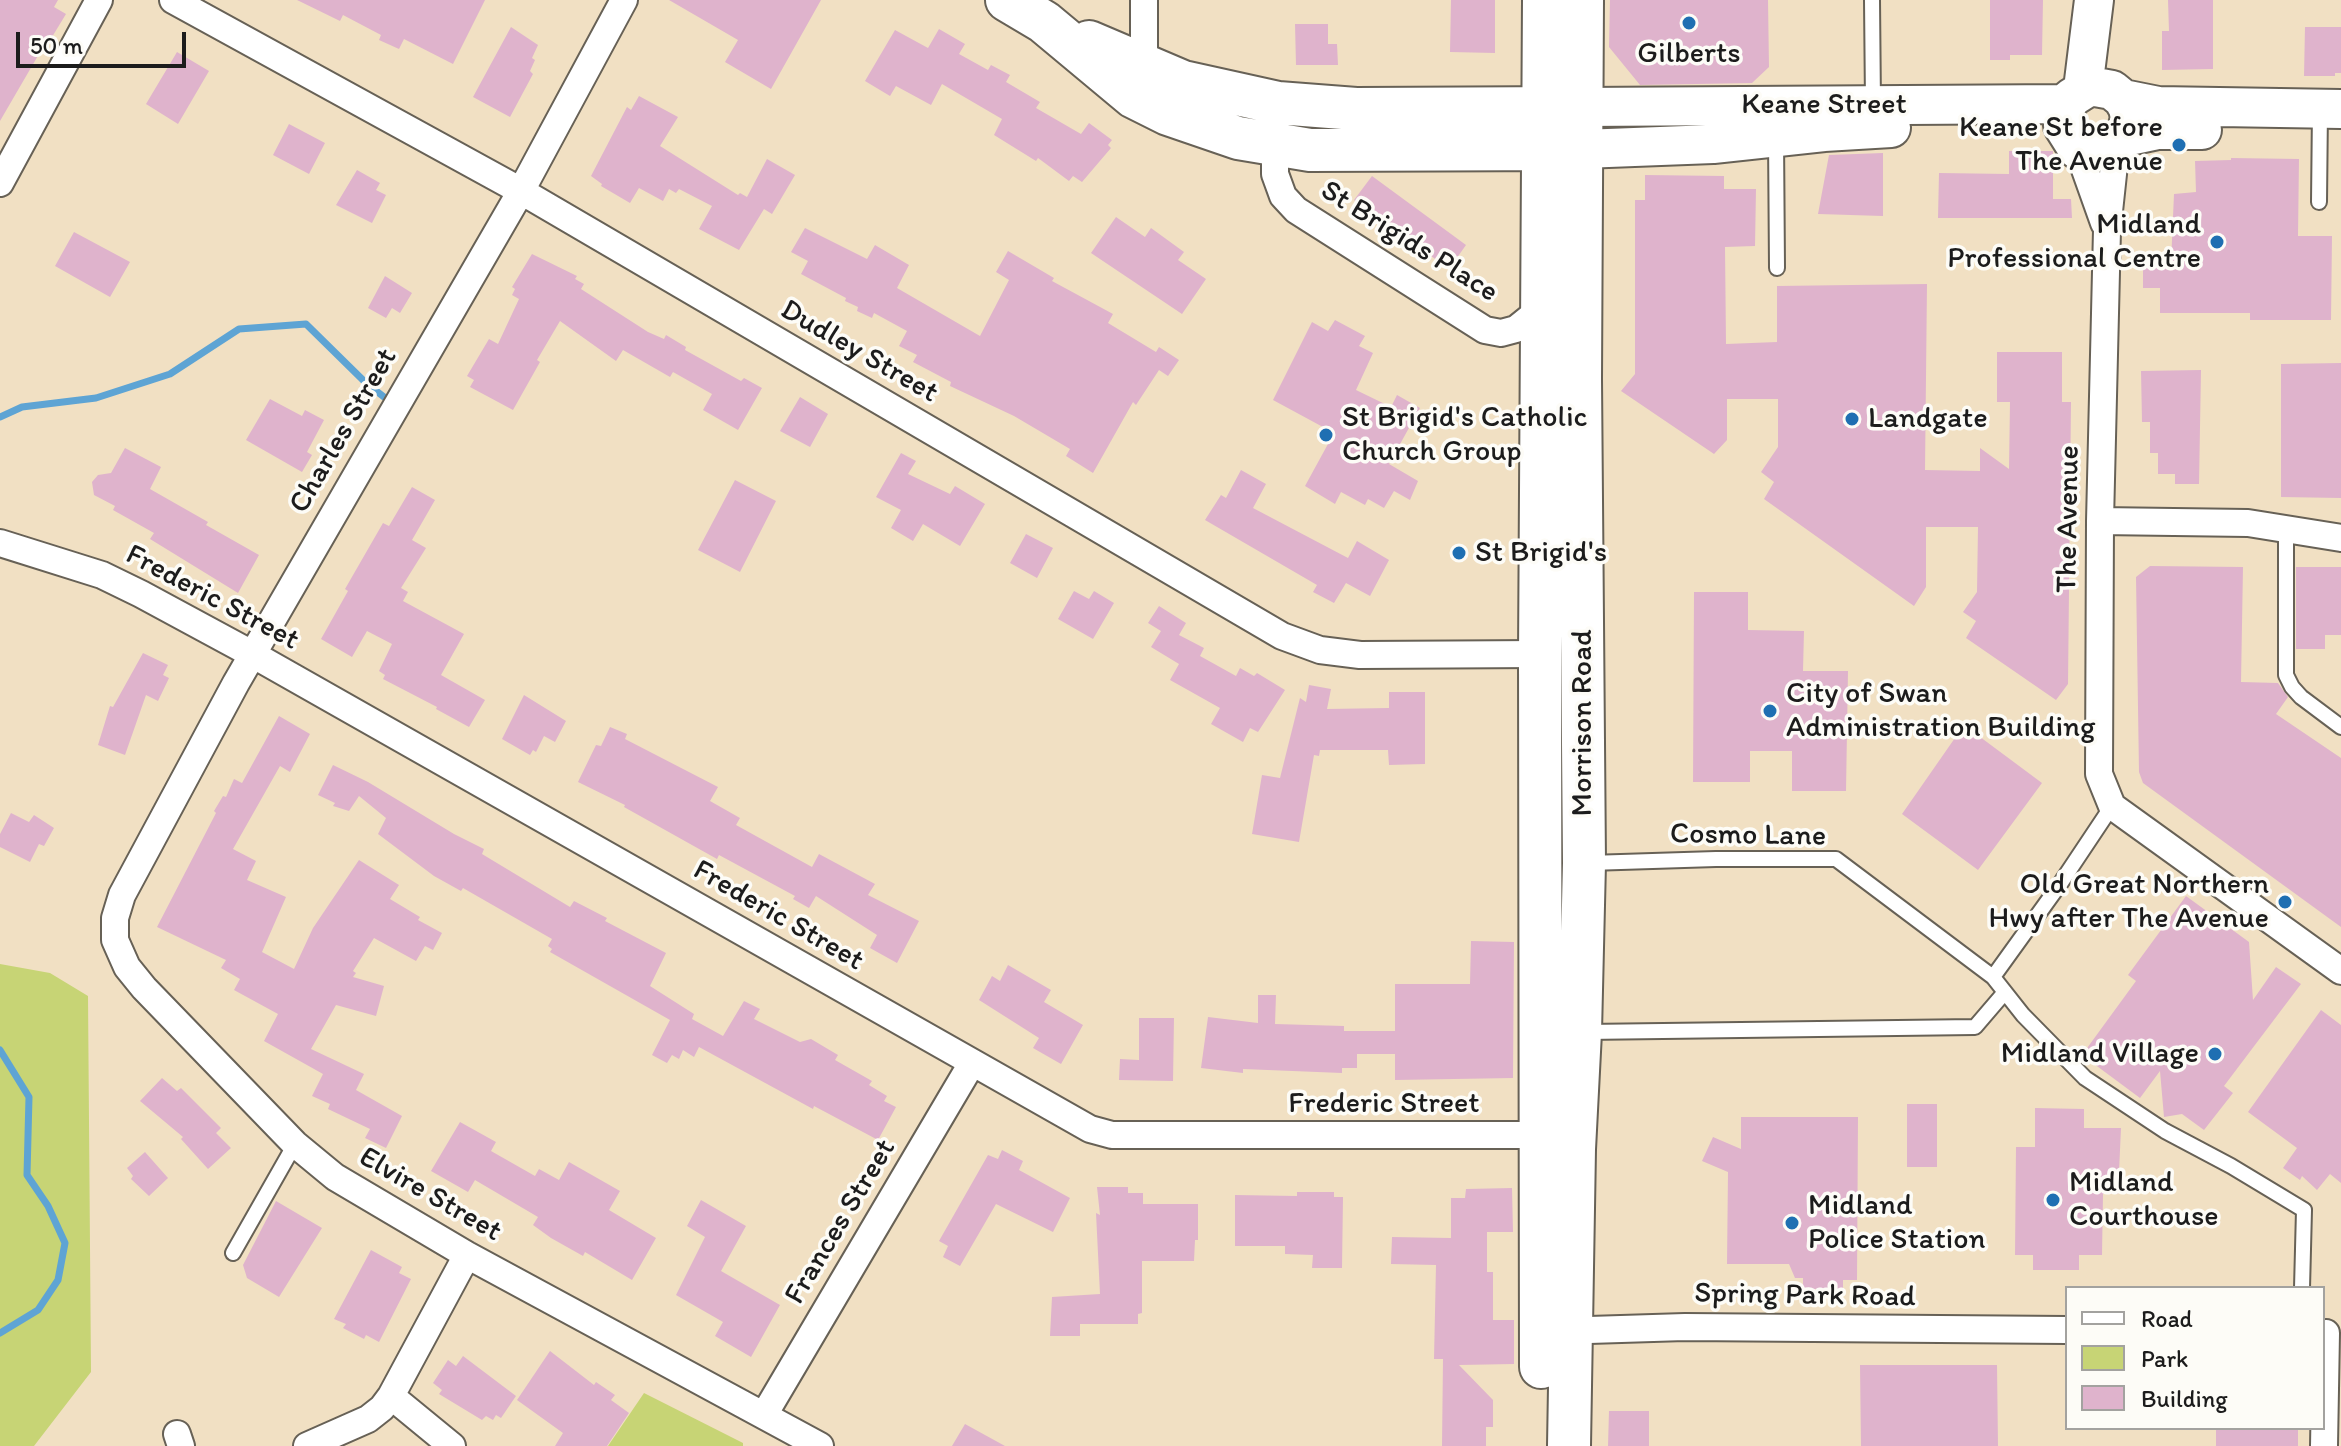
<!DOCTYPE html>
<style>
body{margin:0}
#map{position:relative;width:2341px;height:1446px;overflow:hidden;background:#f1e0c3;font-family:Itim,sans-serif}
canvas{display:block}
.legend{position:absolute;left:2065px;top:1286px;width:260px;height:144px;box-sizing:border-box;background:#fdfcf7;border:2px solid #a3a29f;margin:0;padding:10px 14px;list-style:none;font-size:24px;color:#1c1c1c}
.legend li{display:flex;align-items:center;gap:16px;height:40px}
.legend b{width:40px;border:2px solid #a3a29f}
.scale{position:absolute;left:16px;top:32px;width:170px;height:36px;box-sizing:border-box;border:4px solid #1c1c1c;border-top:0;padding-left:10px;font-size:24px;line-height:28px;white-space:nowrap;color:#1c1c1c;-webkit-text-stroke:6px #fdfcf7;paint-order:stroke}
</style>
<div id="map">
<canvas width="2341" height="1446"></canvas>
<ul class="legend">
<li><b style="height:10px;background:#fff"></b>Road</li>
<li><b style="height:22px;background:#c7d475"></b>Park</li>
<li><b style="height:22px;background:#dfb3cc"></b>Building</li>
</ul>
<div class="scale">50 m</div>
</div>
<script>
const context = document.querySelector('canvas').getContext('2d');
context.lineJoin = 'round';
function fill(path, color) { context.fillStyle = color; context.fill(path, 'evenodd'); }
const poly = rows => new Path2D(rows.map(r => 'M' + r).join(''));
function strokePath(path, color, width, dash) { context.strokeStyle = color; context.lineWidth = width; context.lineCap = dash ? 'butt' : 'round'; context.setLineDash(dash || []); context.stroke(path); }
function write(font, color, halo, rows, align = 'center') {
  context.font = font + ' Itim,sans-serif'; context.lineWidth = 7; context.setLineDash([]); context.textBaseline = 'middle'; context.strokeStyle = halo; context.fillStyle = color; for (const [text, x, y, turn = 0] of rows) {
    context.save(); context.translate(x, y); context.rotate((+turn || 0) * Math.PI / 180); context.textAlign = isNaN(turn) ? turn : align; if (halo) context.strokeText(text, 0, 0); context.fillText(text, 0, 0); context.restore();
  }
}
const green = poly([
 [0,964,50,973,88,996,91,1372,34,1446,0,1446],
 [644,1393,743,1443,743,1446,608,1446]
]);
const stream = poly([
 [0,417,22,407,96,398,170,374,239,329,306,324,366,383,384,397],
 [0,1050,29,1097,27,1175,48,1206,65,1243,58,1280,38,1310,0,1333]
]);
const building = poly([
 [0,0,58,0,54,7,66,14,52,37,50,35,0,121],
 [297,0,485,0,453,64,404,39,399,49,379,40,381,35,343,15,340,21],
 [669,0,821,0,771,89,725,62,738,40],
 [1451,0,1495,0,1495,53,1450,52],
 [1610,0,1768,0,1769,67,1752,83,1640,85,1609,47],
 [1990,0,2043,0,2042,55,2010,55,2010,60,1990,60],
 [2168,0,2213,0,2213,69,2162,70,2162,31,2169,31],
 [1295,24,1328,24,1328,44,1337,44,1338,65,1296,65],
 [511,27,538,45,532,58,535,60,530,71,533,74,510,117,473,97],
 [2305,27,2341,27,2341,73,2335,73,2335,76,2304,76],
 [939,29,965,44,959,54,988,70,991,65,1010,75,1006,82,1040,102,1036,108,1081,134,1089,123,1112,140,1108,145,1111,148,1082,182,1073,176,1069,181,1038,158,1036,161,994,135,1002,119,942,84,931,105,896,86,890,96,865,81,895,30,928,48],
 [177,52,209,71,178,124,146,104],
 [639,96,678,117,660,146,738,195,740,193,747,197,767,159,795,175,772,214,764,209,739,250,699,229,712,206,679,189,676,193,669,189,663,201,639,188,630,203,601,186,602,184,591,176,627,107,631,110],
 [289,124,325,143,309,174,273,155],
 [2009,151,2053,151,2053,199,2071,199,2072,218,1938,218,1939,173,2009,174],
 [1883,153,1883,216,1818,214,1829,155],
 [2231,158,2299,159,2298,236,2332,236,2331,320,2250,320,2250,313,2160,313,2160,288,2143,288,2143,264,2171,263,2174,194,2196,192,2195,161,2231,160],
 [357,170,380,183,376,190,386,195,372,223,336,205],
 [1645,175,1724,176,1724,189,1756,189,1755,246,1725,247,1726,344,1777,342,1777,286,1927,284,1925,470,1980,471,1980,448,2009,469,2010,402,1997,402,1997,352,2062,352,2062,402,2071,402,2068,684,2056,700,1966,638,1976,621,1963,612,1977,592,1978,527,1926,527,1926,587,1914,606,1764,499,1774,482,1761,472,1778,447,1778,399,1727,399,1727,440,1714,454,1621,391,1635,374,1635,200,1645,200],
 [1372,176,1466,245,1449,269,1354,200],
 [1116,217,1145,237,1151,228,1184,252,1178,260,1206,279,1182,314,1091,253],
 [805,228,867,259,875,245,909,265,897,288,980,336,1009,280,996,272,1008,251,1054,278,1052,281,1113,314,1108,323,1156,352,1159,347,1179,360,1168,376,1159,370,1136,405,1133,402,1093,473,1066,456,1070,449,1014,416,950,386,951,382,913,362,917,355,899,346,907,331,874,313,872,318,857,311,858,307,845,301,846,298,801,274,808,261,791,252],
 [74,232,130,262,110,297,55,266],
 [532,254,577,276,575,279,584,284,581,289,648,332,664,339,666,335,686,347,685,350,741,381,744,378,762,388,738,430,703,410,712,394,673,372,670,377,623,350,616,361,560,321,537,360,540,362,513,410,470,387,474,380,467,376,489,339,498,344,519,299,512,295,515,289,512,287],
 [385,276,412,293,400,313,392,308,386,318,368,308],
 [1335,320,1365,336,1359,346,1373,353,1356,390,1391,407,1397,395,1420,408,1389,464,1418,481,1410,500,1394,491,1384,508,1368,499,1365,505,1341,492,1335,504,1305,486,1334,433,1273,400,1312,322,1328,331],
 [2341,363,2341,498,2281,497,2281,364],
 [2201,370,2199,484,2175,484,2175,474,2158,474,2158,453,2150,453,2150,422,2142,422,2141,371],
 [800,397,828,414,810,447,780,431],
 [270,399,302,416,305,410,324,420,307,452,312,455,302,472,246,440],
 [125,448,161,467,150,489,208,522,206,525,259,555,238,593,150,539,154,533,113,510,115,506,94,495,92,482,98,475,111,473],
 [901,453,916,461,908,474,950,494,955,486,985,504,960,546,923,524,913,541,891,528,901,510,876,497],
 [1241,470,1266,484,1253,508,1348,558,1357,541,1389,560,1370,596,1346,583,1334,603,1313,592,1317,585,1205,520,1221,495,1226,498],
 [735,480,776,501,740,572,698,550],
 [412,487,435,500,412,540,426,548,401,588,408,592,403,601,464,634,441,675,485,700,469,727,436,709,437,707,383,679,385,675,379,671,392,644,367,631,352,657,321,639,348,591,345,589,383,523,389,526],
 [1026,534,1053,548,1037,578,1010,563],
 [2150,566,2243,567,2241,682,2278,683,2288,697,2276,714,2341,758,2341,927,2143,783,2139,772,2136,577],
 [2296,567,2341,567,2341,635,2325,635,2325,649,2296,649],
 [1074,591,1089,599,1094,591,1114,603,1093,639,1058,619],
 [1694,592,1748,592,1748,630,1804,631,1803,671,1848,671,1846,791,1792,791,1792,751,1750,751,1750,782,1693,782],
 [1159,606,1186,623,1179,635,1204,648,1200,656,1236,676,1240,668,1254,676,1257,673,1285,690,1258,732,1250,728,1243,742,1211,724,1220,708,1170,680,1179,664,1151,647,1161,631,1148,623],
 [143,653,168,665,163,675,169,678,158,701,146,695,125,755,98,745,110,706,113,707],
 [1309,685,1331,689,1327,709,1389,708,1389,692,1425,692,1425,764,1389,765,1388,750,1320,750,1319,756,1314,755,1299,842,1252,834,1262,775,1280,778,1300,698,1306,702],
 [524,695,566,721,555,742,544,736,536,752,533,750,530,755,502,739],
 [279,716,310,734,290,772,280,766,233,849,256,861,247,880,286,897,262,952,294,969,313,928,359,860,399,885,390,899,420,917,418,920,442,933,433,950,425,946,416,961,374,938,353,971,356,973,353,977,384,986,376,1016,336,1005,311,1049,364,1074,356,1090,402,1116,386,1148,365,1138,370,1129,328,1109,330,1104,312,1096,323,1074,264,1041,278,1014,234,990,240,979,221,968,226,960,157,927,216,813,214,811,223,796,226,797,234,779,242,783],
 [1964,725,2042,783,1978,870,1902,814],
 [610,727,627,734,625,739,718,787,710,801,740,818,736,825,812,867,819,854,875,884,868,895,919,921,897,963,870,948,877,935,816,896,809,908,793,899,795,896,719,855,717,859,624,807,625,805,578,782,596,745,601,746],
 [333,765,368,782,454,834,484,849,482,854,570,907,574,901,607,918,605,921,666,953,650,986,694,1014,692,1019,723,1036,744,1001,760,1009,754,1019,800,1042,811,1039,838,1055,835,1060,872,1081,869,1085,887,1096,884,1101,896,1107,878,1140,814,1106,813,1109,699,1047,694,1057,683,1050,679,1059,672,1055,667,1063,652,1055,670,1020,550,952,552,949,548,946,552,939,463,888,461,891,434,876,378,834,386,818,359,796,349,811,333,806,335,803,318,795],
 [11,813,29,822,34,815,54,828,44,846,39,844,30,862,0,847,0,834],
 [2186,896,2249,942,2253,1000,2276,967,2301,984,2224,1086,2233,1093,2204,1130,2182,1114,2164,1117,2160,1071,2140,1098,2082,1055,2136,981,2128,975],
 [1471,941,1514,942,1513,1078,1395,1080,1395,1054,1357,1054,1357,1068,1342,1068,1342,1073,1243,1069,1243,1073,1201,1068,1208,1017,1258,1023,1258,995,1276,995,1275,1024,1344,1026,1344,1031,1395,1031,1395,984,1470,984],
 [1008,965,1051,990,1044,1002,1083,1025,1061,1064,1033,1048,1039,1038,979,1000,992,976,1000,981],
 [2321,1010,2341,1025,2341,1183,2330,1174,2317,1190,2302,1176,2300,1180,2283,1168,2297,1148,2248,1112],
 [1139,1018,1174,1018,1173,1081,1119,1080,1120,1059,1139,1060],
 [162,1078,177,1091,181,1088,221,1128,216,1133,231,1148,208,1169,181,1139,183,1137,140,1101],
 [1907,1104,1937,1104,1937,1167,1907,1167],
 [2035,1108,2084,1109,2084,1128,2121,1128,2118,1194,2103,1194,2102,1255,2079,1255,2079,1270,2033,1270,2033,1255,2015,1255,2016,1147,2035,1147],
 [1741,1117,1858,1117,1857,1280,1843,1280,1843,1289,1803,1289,1803,1278,1795,1278,1789,1264,1727,1264,1728,1172,1702,1161,1713,1137,1741,1149],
 [460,1122,496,1142,491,1151,535,1176,539,1169,559,1180,569,1162,620,1191,609,1210,656,1238,632,1280,585,1252,583,1256,551,1238,533,1225,538,1217,475,1180,468,1192,431,1171],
 [1002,1150,1023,1161,1019,1170,1070,1198,1053,1232,996,1204,960,1266,943,1257,948,1246,939,1241,988,1155,998,1159],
 [145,1152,168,1178,149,1196,131,1179,133,1176,127,1168],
 [1097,1187,1128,1187,1128,1193,1143,1193,1143,1204,1198,1204,1198,1240,1195,1240,1194,1261,1142,1261,1142,1313,1138,1314,1138,1324,1080,1324,1080,1336,1050,1336,1052,1297,1100,1294,1096,1213,1100,1215],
 [1512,1188,1513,1232,1487,1232,1487,1272,1493,1272,1493,1320,1514,1320,1514,1364,1459,1365,1493,1400,1493,1427,1486,1427,1486,1446,1442,1446,1443,1359,1434,1359,1436,1265,1391,1264,1392,1237,1451,1238,1451,1198,1465,1198,1466,1189],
 [1297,1192,1334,1192,1334,1197,1343,1197,1342,1268,1312,1268,1313,1255,1285,1254,1285,1246,1235,1246,1235,1195,1297,1196],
 [701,1200,746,1226,721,1271,780,1305,751,1357,715,1336,723,1322,676,1295,705,1237,687,1226],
 [276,1201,322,1228,279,1297,247,1278,243,1265],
 [371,1250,402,1267,399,1273,411,1279,379,1342,366,1335,364,1339,343,1328,346,1324,334,1319],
 [550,1351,594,1385,596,1382,615,1395,611,1400,629,1413,607,1446,555,1446,563,1433,517,1400],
 [463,1356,516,1396,501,1418,496,1415,493,1420,486,1416,482,1420,439,1394,442,1390,433,1383,448,1360,456,1366],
 [1860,1365,1997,1365,1998,1446,1861,1446],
 [1609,1411,1649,1411,1649,1446,1608,1446],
 [965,1424,1005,1446,952,1446],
 [2216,1428,2298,1428,2298,1446,2216,1446]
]);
const lane = poly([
 [1872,0,1873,104],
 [1776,137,1777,268],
 [2319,202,2320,109],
 [2286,529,2286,675,2292,687,2301,697,2341,727],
 [1589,863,1716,859,1836,859,1993,977,2023,1015,2085,1078,2165,1131,2231,1166,2304,1210,2302,1288],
 [1993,977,2060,884,2112,806],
 [1585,1032,1975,1027,2005,992],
 [233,1253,295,1144]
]);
const street = poly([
 [173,0,521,191,1282,636,1320,650,1360,655,1540,654],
 [624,0,521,191,236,683,122,895,115,918,115,940,127,967,144,988,295,1144,335,1177,467,1255,820,1446],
 [1140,78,1144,66,1144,0],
 [1275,131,1275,174,1283,196,1296,210,1485,330,1501,333,1516,329,1542,308],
 [2116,146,2107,230,2100,521,2099,774,2112,806,2341,971],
 [2078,150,2104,223],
 [0,183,99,0],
 [2100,521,2248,523,2341,538],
 [0,543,102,575,141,594,252,654,1090,1129,1112,1135,1554,1135],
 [1557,1331,1685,1327,2067,1330],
 [391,1396,452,1446],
 [764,1415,972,1063],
 [177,1434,181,1446],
 [307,1446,368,1419,382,1408,391,1396,467,1255],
 [2324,1446,2326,1333]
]);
const secondary = poly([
 [2090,86,2112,90,2123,99,2128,108,2130,118,2125,137,2116,146,2106,151,2078,150,2063,126,2064,111,2071,98,2090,86],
 [2083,89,2094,0],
 [2123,99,2158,106,2341,109],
 [1581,107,2067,104],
 [2125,137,2158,130,2202,130],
 [1582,149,1713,144,1824,132,1891,128]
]);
const primary = poly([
 [1007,0,1044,22,1134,97,1168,114,1238,138,1310,150,1569,149],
 [1089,42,1183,82,1278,103,1356,109,1572,108],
 [1541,1367,1540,654,1544,0],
 [1569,1446,1574,1149,1580,1032,1584,863,1580,379,1582,0]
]);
const markers = [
 [1689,23,8,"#1f6fb2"],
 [2179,145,8,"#1f6fb2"],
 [2217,242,8,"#1f6fb2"],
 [1852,419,8,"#1f6fb2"],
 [1326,435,8,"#1f6fb2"],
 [1459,553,8,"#1f6fb2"],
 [1770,711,8,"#1f6fb2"],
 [2285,902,8,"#1f6fb2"],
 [2215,1054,8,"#1f6fb2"],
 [2053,1200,8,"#1f6fb2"],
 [1792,1223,8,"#1f6fb2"]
];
const poiNames = [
 ["Gilberts",1689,54,"center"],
 ["Keane St before",2163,128,"right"],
 ["The Avenue",2163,162,"right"],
 ["Midland",2201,225,"right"],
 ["Professional Centre",2201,259,"right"],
 ["St Brigid's Catholic",1342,418],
 ["Church Group",1342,452],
 ["Landgate",1868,419],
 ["St Brigid's",1475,553],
 ["City of Swan",1786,694],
 ["Administration Building",1786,728],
 ["Old Great Northern",2269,885,"right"],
 ["Hwy after The Avenue",2269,919,"right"],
 ["Midland Village",2199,1054,"right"],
 ["Midland",2069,1183],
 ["Courthouse",2069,1217],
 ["Midland",1808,1206],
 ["Police Station",1808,1240]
];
const streetNames = [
 ["Keane Street",1824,105],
 ["St Brigids Place",1409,242,32],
 ["Dudley Street",859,352,30],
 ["Charles Street",344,431,-60],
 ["The Avenue",2069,519,-89],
 ["Frederic Street",212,598,28],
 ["Morrison Road",1583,723,-90],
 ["Cosmo Lane",1748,836,1],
 ["Frederic Street",778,916,30],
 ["Frederic Street",1384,1104],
 ["Elvire Street",430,1195,30],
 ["Frances Street",841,1222,-59],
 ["Spring Park Road",1805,1296,1]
];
fill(green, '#c7d475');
strokePath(stream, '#5ea4d4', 7);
fill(building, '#dfb3cc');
strokePath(lane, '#676156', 18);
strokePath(street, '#676156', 30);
strokePath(secondary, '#676156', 42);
strokePath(primary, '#676156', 46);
strokePath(lane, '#fff', 14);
strokePath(street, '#fff', 26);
strokePath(secondary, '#fff', 38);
strokePath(primary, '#fff', 42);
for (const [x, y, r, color] of markers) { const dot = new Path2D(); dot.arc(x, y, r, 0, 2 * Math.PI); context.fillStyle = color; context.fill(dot); strokePath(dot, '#fdfcf7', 3); }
write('30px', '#1c1c1c', '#fdfcf7', poiNames, 'left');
write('30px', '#1c1c1c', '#fdfcf7', streetNames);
</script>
